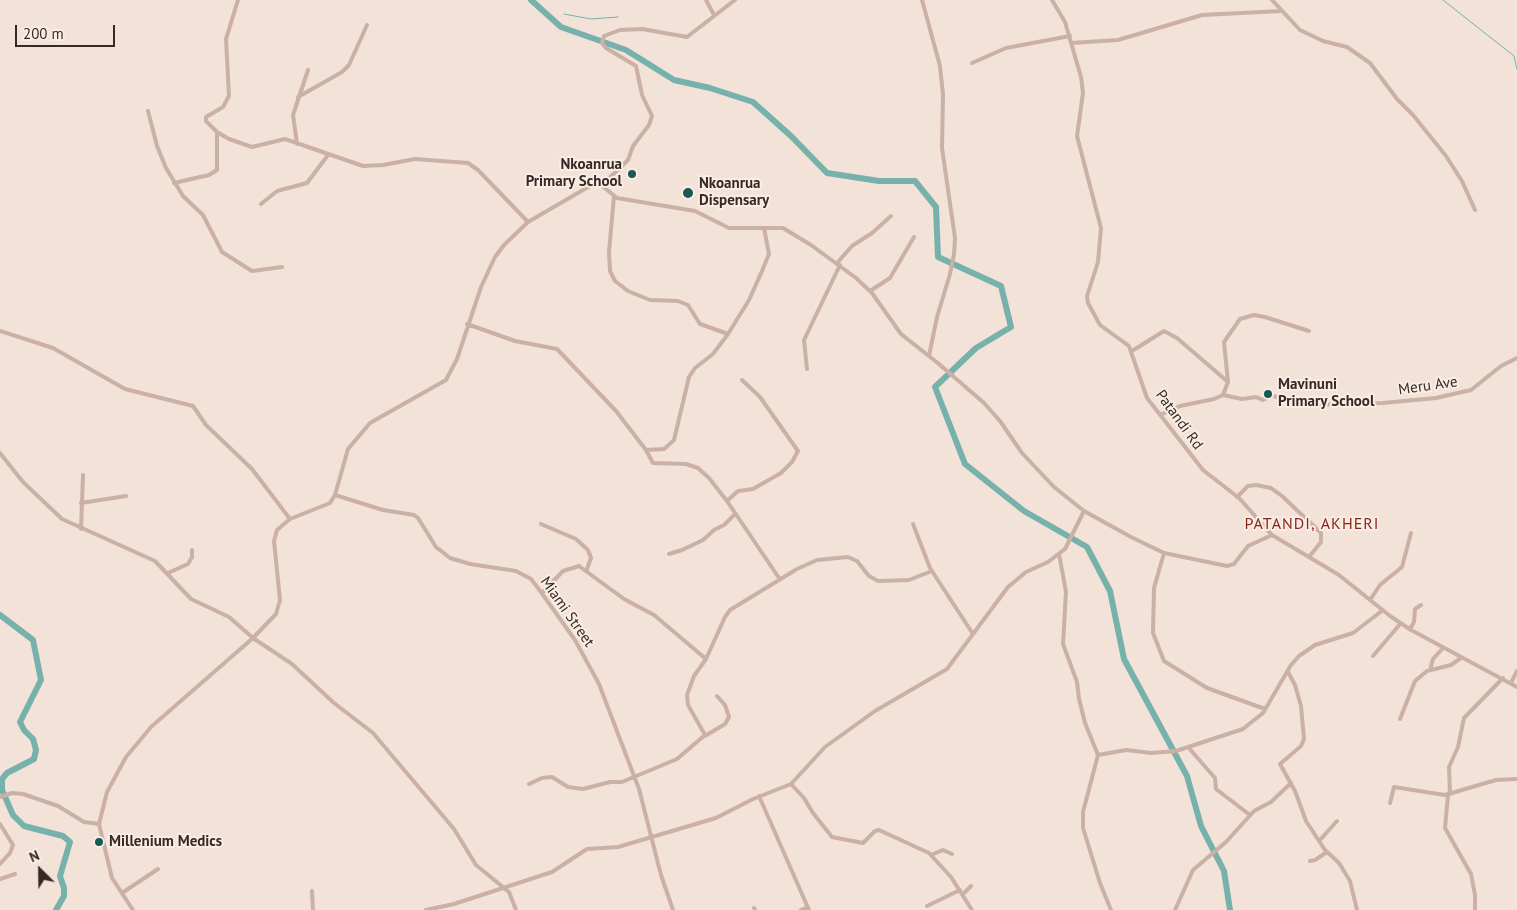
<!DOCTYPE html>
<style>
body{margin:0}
#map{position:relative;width:1517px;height:910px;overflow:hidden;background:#f2e2d8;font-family:"PT Sans",sans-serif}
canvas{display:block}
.north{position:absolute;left:15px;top:845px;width:50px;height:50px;-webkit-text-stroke:4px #faede4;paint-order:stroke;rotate:337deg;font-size:14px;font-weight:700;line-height:20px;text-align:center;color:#362926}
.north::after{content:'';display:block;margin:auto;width:18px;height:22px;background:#362926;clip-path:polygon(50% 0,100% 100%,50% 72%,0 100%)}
.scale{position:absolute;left:15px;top:25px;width:100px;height:22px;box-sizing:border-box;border:2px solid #362926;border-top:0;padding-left:6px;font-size:15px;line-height:18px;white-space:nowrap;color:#362926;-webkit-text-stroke:4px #faede4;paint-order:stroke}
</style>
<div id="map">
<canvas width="1517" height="910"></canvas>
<div class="north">N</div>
<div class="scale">200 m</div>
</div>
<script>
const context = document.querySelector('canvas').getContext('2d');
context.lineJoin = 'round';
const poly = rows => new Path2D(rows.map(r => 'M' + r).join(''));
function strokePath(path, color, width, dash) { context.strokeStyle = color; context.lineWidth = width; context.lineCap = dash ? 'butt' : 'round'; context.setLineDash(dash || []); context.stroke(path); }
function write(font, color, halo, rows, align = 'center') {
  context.font = font + ' "PT Sans",sans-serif'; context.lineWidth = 4; context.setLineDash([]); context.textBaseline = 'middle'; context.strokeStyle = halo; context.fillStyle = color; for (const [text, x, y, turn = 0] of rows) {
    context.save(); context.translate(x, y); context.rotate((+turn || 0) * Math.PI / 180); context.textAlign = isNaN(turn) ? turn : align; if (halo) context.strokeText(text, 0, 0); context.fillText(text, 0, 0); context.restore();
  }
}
const stream = poly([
 [1443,0,1514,56,1517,69],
 [564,14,591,19,618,17]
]);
const river = poly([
 [531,0,561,27,626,50,674,80,710,88,753,102,791,136,827,173,879,181,915,181,936,207,938,257,1001,286,1011,327,976,348,935,387,965,464,1024,511,1087,547,1110,591,1124,659,1187,776,1201,826,1224,871,1230,910],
 [0,615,33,640,41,680,20,722,24,730,33,739,36,750,34,759,7,773,2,779,2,790,13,815,24,826,63,836,70,842,60,876,64,888,64,896,56,910]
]);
const minor = poly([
 [238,0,226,39,229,96,223,107,206,117,206,121,217,132,229,139,252,147,285,139,363,166,383,165,415,159,468,163,478,170,528,222],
 [706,0,714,15],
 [922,0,940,66,943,95,942,148,955,238,954,254,950,274,937,317,929,356],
 [1052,0,1065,22,1081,77,1083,93,1077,136,1101,228,1098,262,1087,296,1088,303,1100,325,1129,346,1147,398,1203,470,1239,498,1272,535,1339,575,1390,616,1411,630,1517,687],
 [1272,0,1300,30,1323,41,1347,47,1370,63,1397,99,1413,115,1446,156,1462,181,1475,210],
 [1071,43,1118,40,1202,15,1281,11],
 [972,63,1006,48,1070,36],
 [298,97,342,72,349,65,367,25],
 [148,111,157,146,166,168,183,196,203,215,222,252,252,271,282,267],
 [297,144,293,115,308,70],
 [174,183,209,175,217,170,217,132],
 [602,185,628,160,633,146,649,125,652,116,642,95,636,66,606,48,602,43,604,36,620,30,642,29,687,37,735,0],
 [614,196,609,252,610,271,615,281,628,291,650,300,678,301,688,305,700,324,728,334],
 [261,204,277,191,307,183,328,155],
 [837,263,852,246,872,233,891,216],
 [870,291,890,278,914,237],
 [467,324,515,341,557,349,616,411,646,450,664,449,674,440,689,377,695,368,713,354,728,334,749,300,762,271,769,254,764,228],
 [0,331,53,348,125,389,193,406,206,425,252,469,290,519],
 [1132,351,1164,331,1177,338,1228,382],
 [807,369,804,340,840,265],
 [742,380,760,397,798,451,792,462,781,473,753,489,738,491,727,501,779,578],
 [1223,395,1242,399,1256,397,1263,400,1272,395,1289,403,1300,405,1383,403,1436,398,1471,390,1501,366,1517,358],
 [1160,415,1180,406,1214,399,1223,395,1228,382,1224,342,1240,319,1254,315,1265,317,1309,331],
 [646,450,653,463,686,464,698,468,709,478,727,501],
 [0,453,23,482,62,519,155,561,191,599,229,617,253,638,292,664,334,703,373,733,454,829,476,865,509,892,516,910],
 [335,495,383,510,414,515,418,518,436,547,450,558,470,564,516,571,531,579,538,588,575,640,599,684,639,789,661,875,673,910],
 [1237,497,1248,486,1256,485,1271,488,1282,496,1321,533,1321,542,1309,557],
 [81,503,126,496],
 [541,524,576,539,588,550,591,558,587,569],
 [913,524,930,568,973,634],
 [81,529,83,475],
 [1164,553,1154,588,1153,633,1164,661,1207,688,1265,709],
 [669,554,682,550,703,540,714,530,724,525,735,514],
 [1059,554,1066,592,1063,644,1077,682,1079,699,1085,723,1098,755,1083,812,1083,828,1100,883,1111,910],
 [168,573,188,564,192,557,192,550],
 [542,593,563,571,579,566,624,599,654,615,706,659],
 [1370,600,1380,585,1402,567,1411,533],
 [1410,629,1414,622,1415,609,1421,605],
 [1373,656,1401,623],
 [1430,670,1433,659,1443,648],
 [1288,672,1295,685,1301,706,1304,739,1301,746,1280,764,1295,791,1306,821,1325,850,1339,863,1350,881,1357,910],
 [1511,683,1517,671],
 [1400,719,1415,681,1427,671,1451,665,1461,658],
 [705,736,725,724,729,717,725,705,717,696],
 [1188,747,1215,778,1216,789,1250,815],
 [1098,755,1126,750,1151,753,1176,751,1243,729,1263,713,1291,665,1299,656,1315,645,1353,633,1383,610],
 [529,784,542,778,552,777,568,787,583,789,610,782,622,782,677,759,705,735,688,705,687,695,694,676,706,659,725,617,730,610,797,569,817,560,848,557,857,561,869,576,878,581,909,580,932,571],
 [791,784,804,798,813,813,832,837,863,843,875,831,879,830,929,853,951,877,972,910],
 [1450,794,1449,767,1458,747,1464,718,1503,678],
 [1448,795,1445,828,1471,874,1475,895,1475,910],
 [759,796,809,910],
 [0,797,12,793,23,794,58,806,84,822,99,824],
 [1390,803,1394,787,1445,795,1496,780,1517,779],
 [0,824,13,845,10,853,0,864],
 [1320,840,1337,821],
 [931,855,943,850,952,854],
 [1310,861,1315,860,1327,852],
 [0,879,15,874],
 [312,891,313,910],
 [122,893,158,869],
 [963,894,971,886],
 [927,906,960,890],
 [754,908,755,910],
 [133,910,112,878,99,824,107,792,126,757,151,727,253,638,276,614,280,600,274,541,277,530,290,519,330,503,335,495,348,449,370,423,446,380,457,359,481,287,495,257,504,245,528,222,595,183,600,184,617,198,695,211,729,228,783,228,811,245,856,278,872,293,901,334,939,364,984,403,1000,421,1022,453,1054,487,1084,511,1131,537,1164,553,1227,566,1234,564,1248,546,1272,535],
 [426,910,454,904,552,872,587,849,618,847,716,818,753,799,791,784,825,747,875,711,947,669,1008,587,1026,572,1048,562,1065,549,1084,511],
 [801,910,808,907],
 [1175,910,1193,870,1226,842,1254,811,1271,802,1291,783]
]);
const markers = [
 [632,174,5,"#195954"],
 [688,193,6,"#195954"],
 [1268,394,5,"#195954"],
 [99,842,5,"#195954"]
];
const poiNames = [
 ["Nkoanrua",622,165,"right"],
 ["Primary School",622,182,"right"],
 ["Nkoanrua",699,184],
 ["Dispensary",699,201],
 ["Mavinuni",1278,385],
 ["Primary School",1278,402],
 ["Millenium Medics",109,842]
];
const streetNames = [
 ["Meru Ave",1428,386,-8],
 ["Patandi Rd",1179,420,54],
 ["Miami Street",567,612,55]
];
const neighbourhoodNames = [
 ["PATANDI, AKHERI",1312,524]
];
strokePath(stream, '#76b1ab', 1);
strokePath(river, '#76b1ab', 6);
strokePath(minor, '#cbb0a4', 4);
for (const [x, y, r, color] of markers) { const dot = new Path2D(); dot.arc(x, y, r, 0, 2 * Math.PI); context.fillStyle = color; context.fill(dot); strokePath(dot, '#faede4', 2); }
write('bold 15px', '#362926', '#faede4', poiNames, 'left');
write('15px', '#362926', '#faede4', streetNames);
context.letterSpacing = '1px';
write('16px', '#89261b', '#faede4', neighbourhoodNames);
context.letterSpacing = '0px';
</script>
